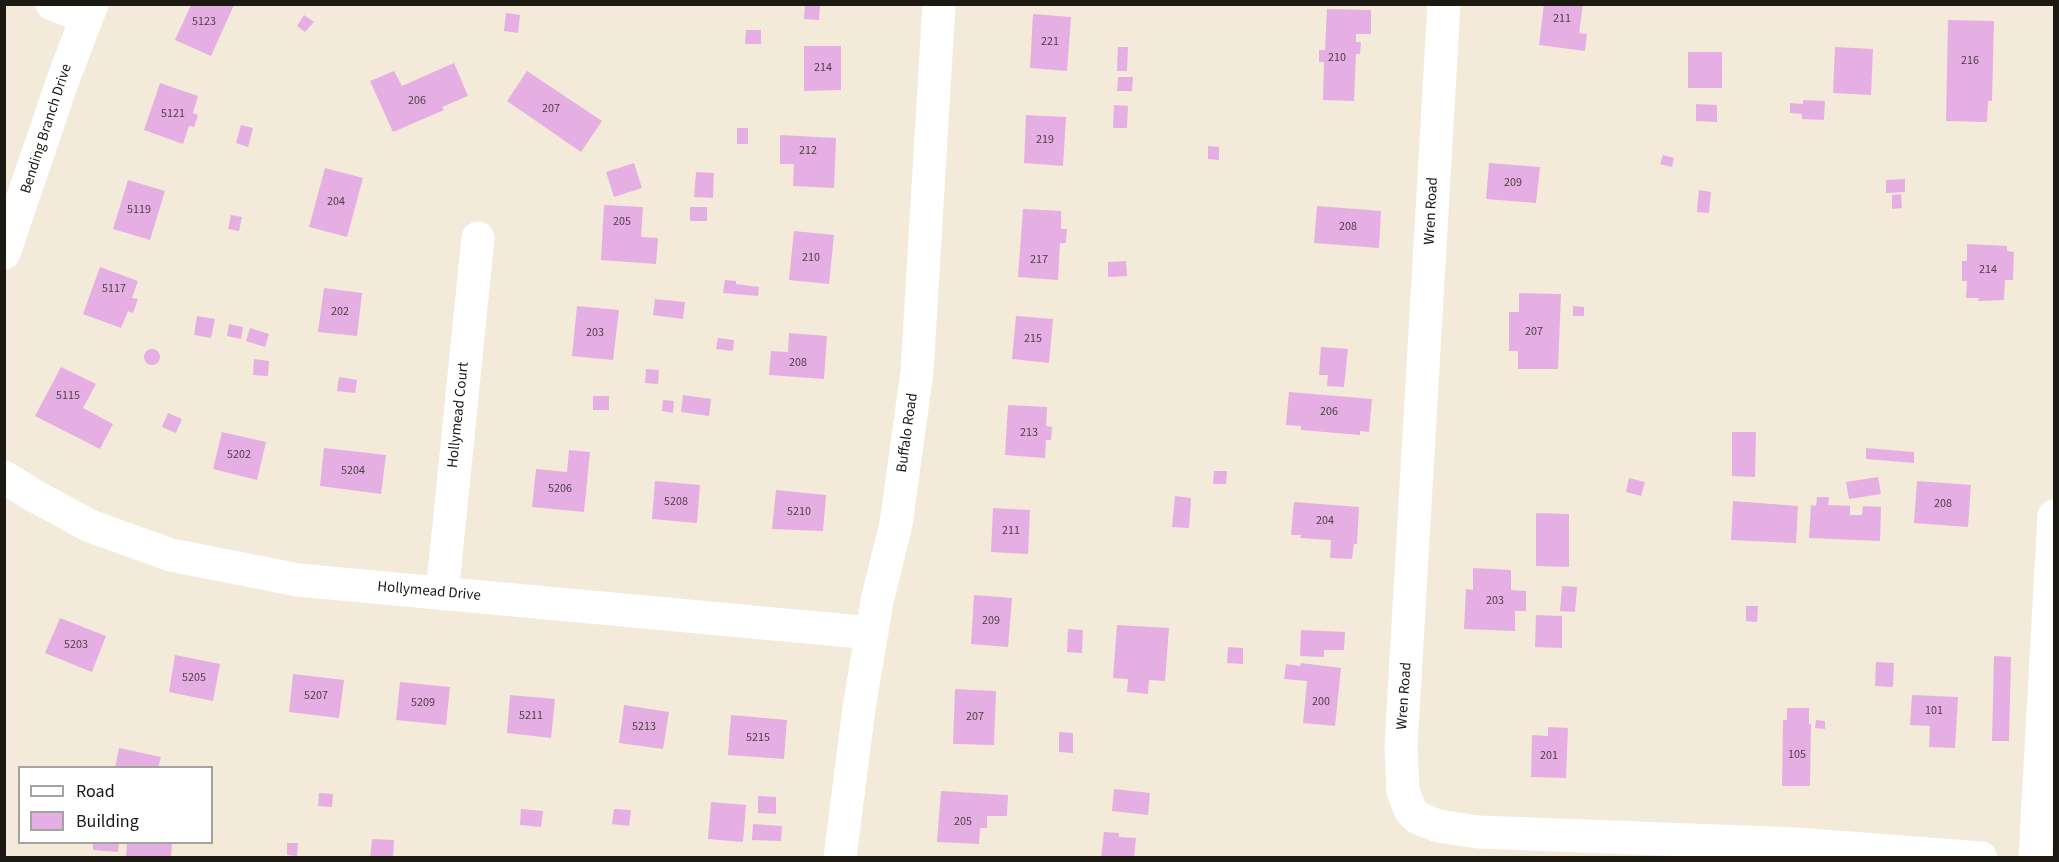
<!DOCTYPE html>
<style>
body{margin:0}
#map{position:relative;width:2059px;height:862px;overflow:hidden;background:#f4ead9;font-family:"Source Sans 3",sans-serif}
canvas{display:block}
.frame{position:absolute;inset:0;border:6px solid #1c1812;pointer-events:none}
.legend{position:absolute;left:18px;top:766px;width:195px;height:78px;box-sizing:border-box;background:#fff;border:2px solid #a4a3a0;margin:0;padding:8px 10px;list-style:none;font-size:18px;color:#1c1812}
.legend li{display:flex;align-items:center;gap:12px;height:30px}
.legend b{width:30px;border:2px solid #a4a3a0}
</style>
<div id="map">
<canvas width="2059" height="862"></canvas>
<div class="frame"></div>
<ul class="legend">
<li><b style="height:8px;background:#fff"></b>Road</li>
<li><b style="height:16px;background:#e5afe3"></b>Building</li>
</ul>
</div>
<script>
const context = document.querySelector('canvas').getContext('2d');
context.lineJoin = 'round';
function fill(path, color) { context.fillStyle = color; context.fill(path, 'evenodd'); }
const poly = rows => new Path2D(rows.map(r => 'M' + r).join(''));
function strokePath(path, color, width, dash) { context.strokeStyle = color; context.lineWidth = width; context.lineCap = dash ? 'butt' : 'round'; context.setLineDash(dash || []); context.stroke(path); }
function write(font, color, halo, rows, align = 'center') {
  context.font = font + ' "Source Sans 3",sans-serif'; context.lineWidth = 6; context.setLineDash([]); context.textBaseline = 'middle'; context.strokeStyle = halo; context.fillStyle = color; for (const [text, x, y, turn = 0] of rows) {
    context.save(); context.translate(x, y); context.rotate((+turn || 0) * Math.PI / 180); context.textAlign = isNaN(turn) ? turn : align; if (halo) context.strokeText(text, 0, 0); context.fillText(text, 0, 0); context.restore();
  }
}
const building = poly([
 [805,4,820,5,819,20,804,19],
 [1544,4,1583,4,1579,33,1587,34,1585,51,1539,45],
 [191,5,234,5,211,56,175,40],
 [1327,9,1371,10,1371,34,1356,34,1356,42,1361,42,1360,54,1356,54,1354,101,1323,100,1324,62,1319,62,1319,50,1325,50],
 [506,13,520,15,518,33,504,31],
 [1033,14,1071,17,1067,71,1030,68],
 [304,15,314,22,305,32,297,26],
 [1948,20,1994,21,1992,101,1988,101,1987,122,1946,121],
 [746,30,761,30,761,44,745,44],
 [804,46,841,46,841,90,804,91],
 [1118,47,1128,47,1127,71,1117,71],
 [1835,47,1873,49,1871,95,1833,93],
 [1688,52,1722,52,1722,88,1688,88],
 [454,63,468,96,442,107,444,110,393,132,370,81,394,71,402,86],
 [527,71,602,121,581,152,507,101],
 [1118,77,1133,77,1132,91,1117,91],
 [160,83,198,96,193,113,198,115,194,127,189,126,183,144,144,130],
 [1803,100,1825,101,1824,120,1802,119,1802,114,1790,113,1790,103,1803,104],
 [1696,104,1717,105,1717,122,1696,121],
 [1114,105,1128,106,1127,128,1113,128],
 [1026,115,1066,117,1063,166,1024,163],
 [241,125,253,128,248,147,236,143],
 [737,128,748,128,748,144,737,144],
 [780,135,836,138,834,188,793,186,794,164,780,164],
 [1208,146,1219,147,1219,160,1208,159],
 [1663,155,1674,158,1672,167,1660,164],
 [634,163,642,188,614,197,606,172],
 [1489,163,1540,167,1536,203,1486,199],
 [325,168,363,178,347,237,309,227],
 [696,172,714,173,713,198,694,197],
 [1905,179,1905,192,1886,193,1886,180],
 [128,180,165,191,150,240,113,229],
 [1699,190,1711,192,1709,213,1697,212],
 [1901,194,1902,208,1892,209,1892,195],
 [604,205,643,207,641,237,658,238,656,264,601,260],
 [1317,206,1381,211,1379,248,1314,243],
 [690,207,707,207,707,221,690,221],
 [1023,209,1061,211,1061,229,1067,229,1066,243,1060,243,1058,280,1018,277],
 [231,215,242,217,239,231,228,229],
 [794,231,834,235,829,284,789,280],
 [1967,244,2007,246,2007,251,2014,252,2013,280,2005,280,2004,300,1978,301,1979,298,1966,298,1967,281,1962,281,1962,261,1967,261],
 [1126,261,1127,276,1108,277,1108,262],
 [100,267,138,281,132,298,138,299,133,313,128,311,121,328,83,314],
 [725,280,736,281,736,284,759,287,758,296,723,293],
 [324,288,362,293,357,336,318,332],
 [1519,293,1561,294,1558,369,1518,369,1518,351,1509,351,1509,312,1519,312],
 [655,299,685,302,683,319,653,315],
 [577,306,619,310,613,360,572,356],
 [1573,306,1584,307,1584,316,1573,316],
 [197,316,215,319,211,338,194,335],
 [1016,316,1053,319,1049,363,1012,359],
 [229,324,243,327,241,339,227,336],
 [250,328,269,334,265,347,246,341],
 [789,333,827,336,824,379,769,375,771,351,788,352],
 [718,338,734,340,733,351,716,349],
 [1321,347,1348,349,1344,387,1327,386,1328,375,1319,375],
 '144 357a8 8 0 1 1 16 0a8 8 0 1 1-16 0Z',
 [254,359,269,361,268,376,253,375],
 [61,367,96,384,83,408,113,424,100,449,35,416],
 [646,369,659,370,658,384,645,383],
 [339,377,357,380,355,393,337,391],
 [1289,392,1372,399,1369,432,1360,431,1360,435,1301,430,1301,426,1286,425],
 [683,395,711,399,709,416,681,412],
 [593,396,609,396,609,410,593,410],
 [663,400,674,401,673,413,662,411],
 [1008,405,1047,407,1046,426,1052,427,1051,440,1046,440,1045,458,1005,455],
 [168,413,182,419,176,433,162,427],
 [222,432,266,442,257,480,213,469],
 [1732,432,1756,432,1755,477,1732,476],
 [324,448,386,455,381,494,320,486],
 [1866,448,1914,452,1914,463,1866,459],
 [569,450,590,452,584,512,532,507,536,469,567,472],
 [1214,471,1227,471,1226,484,1213,484],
 [1878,477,1881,494,1849,499,1846,482],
 [1629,478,1645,482,1641,496,1626,492],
 [655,481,700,485,697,523,652,519],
 [1917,481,1971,485,1968,527,1914,523],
 [776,490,826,495,823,531,772,529],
 [1175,496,1191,498,1189,528,1172,527],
 [1817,497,1829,497,1828,505,1850,506,1850,515,1862,515,1863,506,1881,507,1880,541,1809,538,1811,505,1816,506],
 [1733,501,1798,506,1796,543,1731,540],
 [1294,502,1359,507,1357,544,1354,544,1352,559,1330,558,1331,540,1300,538,1301,535,1291,535],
 [993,508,1030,510,1028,554,991,552],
 [1536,513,1569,514,1569,567,1536,566],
 [1473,568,1511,570,1511,590,1526,591,1526,611,1515,611,1515,631,1464,629,1466,589,1473,590],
 [1562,586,1577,587,1575,612,1560,611],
 [974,595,1012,598,1008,647,971,644],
 [1746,606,1758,606,1757,622,1746,621],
 [1536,615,1562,616,1562,648,1535,647],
 [60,618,106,636,92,672,45,653],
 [1117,625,1169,628,1165,681,1149,680,1148,694,1127,692,1128,679,1113,678],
 [1068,629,1083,630,1082,653,1067,652],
 [1301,630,1345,632,1344,650,1324,650,1324,657,1300,656],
 [1228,647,1243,648,1243,664,1227,663],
 [175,655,220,664,213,701,169,692],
 [1994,656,2011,657,2009,741,1992,741],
 [1876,662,1894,663,1893,687,1875,686],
 [1301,663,1341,668,1335,726,1303,723,1307,681,1284,679,1286,664,1300,666],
 [293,674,344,680,339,718,289,712],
 [400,682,450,687,446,725,396,720],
 [955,689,996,691,994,745,953,744],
 [510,695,555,699,551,738,507,733],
 [1912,695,1958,697,1955,748,1929,747,1930,726,1910,725],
 [624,705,669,712,663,749,619,743],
 [1787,708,1809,708,1809,724,1811,724,1810,786,1782,786,1783,720,1787,720],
 [731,715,787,720,784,759,728,755],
 [1816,720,1825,721,1825,729,1815,728],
 [1548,727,1568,728,1566,778,1531,777,1532,735,1548,736],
 [1059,732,1073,733,1073,753,1059,752],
 [119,748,161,757,158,768,115,768],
 [1114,789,1150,793,1148,815,1112,811],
 [941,791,1008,795,1007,816,987,816,987,828,980,828,979,844,937,842],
 [319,793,333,794,332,807,318,806],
 [758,796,776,797,776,814,758,813],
 [711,802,746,805,743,842,708,839],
 [521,809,543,811,541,827,520,825],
 [614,809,631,810,629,826,612,824],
 [753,824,782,826,781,841,752,840],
 [1104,832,1119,833,1119,837,1136,838,1134,858,1101,858],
 [372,839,394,840,393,858,370,858],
 [93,842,119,842,118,852,93,850],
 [127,842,172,842,171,858,126,858],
 [287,843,298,843,297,856,287,855]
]);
const minor = poly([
 [52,4,87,17],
 [1444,4,1401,746,1403,791,1410,810,1418,818,1438,826,1478,832,1797,844,1981,858],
 [4,253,64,77,92,4],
 [4,477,31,494,90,526,171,555,298,580,872,633],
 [442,594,478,238],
 [840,858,859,708,877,601,896,524,917,372,939,4],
 [2035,858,2054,516]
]);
const numberNames = [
 ["211",1562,19],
 ["5123",204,22],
 ["221",1050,42],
 ["210",1337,58],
 ["216",1970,61],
 ["214",823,68],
 ["206",417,101],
 ["207",551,109],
 ["5121",173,114],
 ["219",1045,140],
 ["212",808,151],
 ["209",1513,183],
 ["204",336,202],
 ["5119",139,210],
 ["205",622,222],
 ["208",1348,227],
 ["210",811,258],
 ["217",1039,260],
 ["214",1988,270],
 ["5117",114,289],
 ["202",340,312],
 ["207",1534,332],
 ["203",595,333],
 ["215",1033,339],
 ["208",798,363],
 ["5115",68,396],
 ["206",1329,412],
 ["213",1029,433],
 ["5202",239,455],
 ["5204",353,471],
 ["5206",560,489],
 ["5208",676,502],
 ["208",1943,504],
 ["5210",799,512],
 ["204",1325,521],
 ["211",1011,531],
 ["203",1495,601],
 ["209",991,621],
 ["5203",76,645],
 ["5205",194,678],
 ["5207",316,696],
 ["200",1321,702],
 ["5209",423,703],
 ["101",1934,711],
 ["5211",531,716],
 ["207",975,717],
 ["5213",644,727],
 ["5215",758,738],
 ["105",1797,755],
 ["201",1549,756],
 ["205",963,822]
];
const streetNames = [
 ["Bending Branch Drive",47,129,-72],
 ["Wren Road",1432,211,-87],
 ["Hollymead Court",459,415,-84],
 ["Buffalo Road",908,433,-82],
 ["Hollymead Drive",429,592,5],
 ["Wren Road",1405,696,-86]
];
fill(building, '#e5afe3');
strokePath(minor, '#fff', 33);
write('12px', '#4e3e46', null, numberNames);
write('15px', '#1c1812', '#fff', streetNames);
</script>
